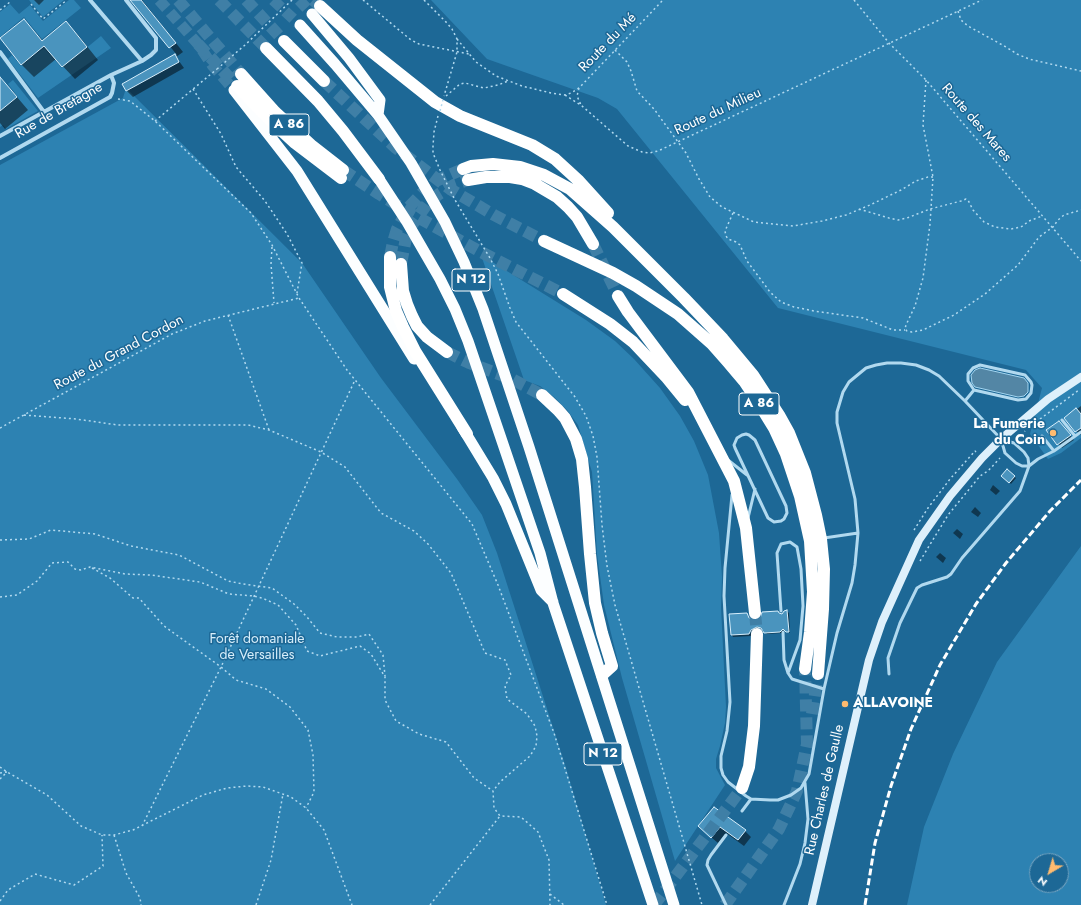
<!DOCTYPE html>
<meta charset="utf-8">
<style>
body{margin:0}
#map{position:relative;width:1081px;height:905px;overflow:hidden;background:#1d6896;font-family:Jost,sans-serif}
canvas{display:block}
.north{position:absolute;left:1029px;top:853px;width:40px;height:40px;box-sizing:border-box;background:#1d6896;border:1px solid #77a4c0;border-radius:50%;rotate:218deg;font-size:11px;font-weight:700;line-height:16px;text-align:center;color:#fff}
.north::after{content:'';display:block;margin:auto;width:14px;height:18px;background:#ffbb6f;clip-path:polygon(50% 0,100% 100%,50% 72%,0 100%)}
</style>
<div id="map">
<canvas width="1081" height="905"></canvas>
<div class="north">N</div>
</div>
<script>
const context = document.querySelector('canvas').getContext('2d');
context.lineJoin = 'round';
function fill(path, color) { context.fillStyle = color; context.fill(path, 'evenodd'); }
const poly = rows => new Path2D(rows.map(r => 'M' + r).join(''));
function strokePath(path, color, width, dash) { context.strokeStyle = color; context.lineWidth = width; context.lineCap = dash ? 'butt' : 'round'; context.setLineDash(dash || []); context.stroke(path); }
function write(font, color, halo, rows, align = 'center') {
  context.font = font + ' Jost,sans-serif'; context.lineWidth = 3; context.setLineDash([]); context.textBaseline = 'middle'; context.strokeStyle = halo; context.fillStyle = color; for (const [text, x, y, turn = 0] of rows) {
    context.save(); context.translate(x, y); context.rotate((+turn || 0) * Math.PI / 180); context.textAlign = isNaN(turn) ? turn : align; if (halo) context.strokeText(text, 0, 0); context.fillText(text, 0, 0); context.restore();
  }
}
const green = poly([
 [29,0,64,0,43,17],
 [69,0,74,0,81,8,42,39,24,17,0,37,0,12,10,4,19,14,30,5,43,21],
 [431,0,1081,0,1081,438,1061,453,1048,459,1030,434,1042,388,1026,370,778,308,617,109,598,98,487,59],
 [101,36,111,48,38,98,8,59,12,55,21,66,44,48,62,68],
 [13,80,38,111,6,129,3,125,0,127,0,112,18,97,8,84],
 [126,88,302,263,381,378,457,479,482,515,497,553,566,768,606,905,0,905,0,165,123,98],
 [481,255,586,320,615,341,634,359,660,388,680,416,694,441,708,475,719,533,722,577,721,607,726,707,725,723,720,746,716,759,716,768,725,785,675,861,622,678,604,605,597,554,592,472,585,449,578,425,567,410,554,397,540,386,524,380],
 [1081,546,1081,905,907,905,924,827,953,754,997,662],
 [1037,861,1061,861,1061,885,1037,885]
]);
const water = poly([
 [980,368,1024,378,1028,383,1028,392,1024,396,1018,397,975,387,972,383,971,375,975,370,980,368]
]);
const shadow = poly([
 [34,0,44,0,39,5],
 [132,0,142,0,183,52,176,57,184,68,133,97,127,91,123,84,177,55],
 [24,20,43,41,66,23,78,35,98,60,75,79,56,59,34,77,22,65,1,39],
 [0,77,28,110,5,129,0,123],
 [1081,406,1081,434,1080,435,1065,418],
 [1063,426,1074,440,1062,448,1047,430],
 [1007,471,1016,478,1011,484,1003,476],
 [993,485,1000,491,996,495,990,490],
 [975,507,981,513,978,517,971,512],
 [957,529,963,534,960,539,953,533],
 [940,553,946,558,943,563,936,557],
 [787,611,789,613,790,633,785,630,782,633,767,634,763,629,759,628,752,631,751,636,733,637,732,635,730,615,747,614,750,619,755,622,782,615],
 [714,808,745,831,751,837,744,846,726,833,718,843,705,832]
]);
const building = poly([
 [130,0,141,0,176,43,169,48,130,0],
 [24,19,42,41,66,21,87,47,62,67,44,46,21,65,0,38,24,19],
 [175,54,179,62,126,91,122,84,175,54],
 [0,77,17,97,0,111,0,77],
 [1076,408,1081,414,1081,428,1075,432,1064,418,1076,408],
 [1059,421,1071,435,1057,445,1046,430,1059,421],
 [1007,469,1015,476,1009,483,1001,476,1007,469],
 [787,610,789,632,786,632,783,629,780,632,764,633,761,628,757,627,751,630,749,634,731,635,729,614,747,613,749,618,755,620,760,619,762,612,778,611,779,613,782,614,784,611,787,610],
 [714,807,746,830,738,840,720,827,711,838,698,826,714,807]
]);
const trunkTunnel = poly([
 [159,0,198,44,212,65,234,90],
 [273,0,300,25],
 [299,0,312,14]
]);
const motorwayTunnel = poly([
 [178,0,241,74],
 [219,0,266,48],
 [246,0,284,41],
 [313,0,320,6],
 [198,44,237,86],
 [324,81,396,148,450,189,494,215,544,241],
 [343,170,379,194,410,213,479,251,563,294],
 [593,244,618,296],
 [390,257,393,242,397,229,409,207,428,187,436,181,463,169],
 [401,264,406,238,412,225,420,214,427,204,439,194,454,185,468,180],
 [447,352,469,363,512,379,542,395],
 [755,613,757,634],
 [812,714,818,674],
 [654,905,742,788],
 [725,905,779,829,797,791,807,744,805,669]
]);
const path = poly([
 [363,0,411,40,419,44,469,54],
 [424,0,447,23,452,29,457,39,457,52,444,96],
 [854,0,889,43,926,80,1081,261],
 [31,4,43,19,67,0],
 [0,10,10,2],
 [958,11,961,20,968,26,1006,47,1017,54,1029,59,1081,71],
 [457,39,476,62,496,76,522,86,551,93,565,95,571,93,579,88,663,0],
 [615,50,627,62,631,71,637,91,654,109,686,153,699,179,710,197,722,207,754,222,793,226,822,221,846,215,870,205,901,190,916,181,928,177,933,177],
 [926,80,923,125,933,177,930,224,923,278,915,306,906,325,905,329,907,331,912,332,923,330,954,315,985,294,1018,265,1039,237,1053,227,1058,220,1064,215,1081,210],
 [579,88,577,96,581,105],
 [193,89,221,134,236,167,265,201,287,234,302,263,297,293],
 [565,95,582,106,628,146,642,152,649,153,658,151,982,0],
 [446,96,460,84,465,83,484,88,498,85,508,81],
 [118,99,130,101,155,121,251,213,272,245,299,298,347,370,472,524,498,585,554,733,607,905],
 [438,116,434,132,433,146,433,153,440,170,455,200,490,258,498,274,510,308,516,322,575,397,586,416,593,436,597,457,602,525,607,566,615,605,702,905],
 [155,121,217,69],
 [859,209,889,218,898,220,907,218,930,209,961,201,966,199,968,200,973,210,984,222,995,227,1011,229,1021,227,1029,221,1042,216],
 [733,213,725,231,726,236,728,239,736,242,740,245,747,261,770,292,781,302,794,307,814,311,863,318,893,330,905,330],
 [272,247,271,264,274,303],
 [228,315,269,430],
 [24,415,76,419,118,425,248,425,269,430,321,452,345,467,381,513,414,531,428,544,451,573,485,653,505,660,511,675,505,686,507,699,527,714,535,726,537,736,536,746,530,756,500,782,493,791,494,808,500,816,521,817,538,832,549,860,550,905],
 [1040,419,1079,390],
 [0,428,172,334,205,321,299,298],
 [1018,439,1025,431],
 [914,530,928,508,950,479,975,451,976,452],
 [0,540,29,539,51,530,95,534,131,546,179,555,228,581,243,584,272,588,294,604,307,617,320,633,337,637,357,637,369,634,383,655,385,676],
 [920,561,948,515,980,476,988,471,1000,458],
 [92,568,110,578,133,598,139,598,164,626,221,667,236,680,266,689,290,707,308,730,313,755,314,792,306,808],
 [0,597,17,595,37,581,52,563,68,562,75,569,81,570,90,567,125,574,151,575,200,582,229,594,254,596,262,598,278,605,296,625,307,651,320,656,360,646,371,654,385,677,385,700,396,721,419,734,446,742,474,778,493,791],
 [0,767,7,772,47,795,81,826,102,835,114,835,133,830,203,795,227,788,247,786,263,787,291,797,306,808,324,830,352,905],
 [0,773,7,772],
 [0,779,7,772],
 [142,826,221,667,355,380],
 [114,835,126,873,140,898,141,905],
 [550,894,564,905],
 [0,901,8,890,35,874,74,885,103,866,102,835],
 [256,905,271,860,283,794],
 [430,905,500,816]
]);
const service = poly([
 [980,365,1025,375,1031,382,1032,385,1031,393,1026,399,1018,400,974,390,968,381,968,374,973,368,980,365],
 [965,401,974,390],
 [1062,420,1075,436],
 [746,434,749,435,755,440,786,506,787,513,784,519,781,521,774,522,768,518,735,448,734,445,737,438,742,435,746,434],
 [1042,436,1054,451],
 [728,460,747,475],
 [732,495,725,568,724,596,730,702,727,731,721,756,721,768,723,775,728,782,746,796,751,799,770,800,778,800,791,795,801,788,809,774,824,689,837,633,852,583,855,565,858,533,855,499,837,423,837,412,843,392,849,382,866,368,876,365,887,363,901,363,916,365,929,370,939,376,965,401,1001,439,1005,453,1016,463,1022,466,1029,466,1028,458,1024,452,1014,443,1003,440],
 [748,518,755,489],
 [824,538,858,533],
 [781,611,777,553,781,544,790,542,797,547,801,569,803,606,800,640,788,673,784,660,783,632],
 [788,673,792,679,824,689],
 [889,674,888,658,900,623,917,588,922,585,947,577,951,574,962,558,1020,491,1029,466,1038,459,1054,451,1081,432],
 [742,811,751,799],
 [726,905,707,865,708,860,711,855,726,835],
 [784,905,800,864,805,843,808,819,805,783]
]);
const minor = poly([
 [90,0,142,61],
 [0,52,44,112],
 [0,136,111,75,142,61,151,55,156,50,156,38,126,0],
 [0,158,110,97,112,93,114,83,111,75]
]);
const secondary = poly([
 [812,905,869,660,882,622,919,540,950,496,982,458,1001,439,1048,399,1081,377]
]);
const trunk = poly([
 [312,14,349,58,380,100,378,115],
 [300,25,335,64,378,115,411,163,445,222,464,262,483,309,529,447,674,905],
 [234,90,297,171,414,359],
 [379,179,407,222,440,279,455,309,468,341,540,553,553,603,653,905],
 [462,427,493,478,506,504,541,590,553,602]
]);
const motorway = poly([
 [320,6,357,40,435,102,460,116,532,145,555,159,579,181,608,213],
 [284,41,324,81],
 [266,48,318,101,343,131,379,179],
 [241,74,275,112,311,145,343,170],
 [237,86,269,119,295,143,341,178],
 [463,169,471,166,493,164,520,167,544,175,570,189,613,227,684,298,723,339,753,375,779,415,789,433,805,473,816,515,821,539,824,569,823,609,818,674],
 [468,180,486,177,510,177,522,179,535,184,557,197,568,207,577,217,593,244],
 [544,241,613,273,636,286,678,314,712,344,727,361,744,381,758,402,774,428,786,454,800,496,810,541,813,592,810,632,805,669],
 [390,257,390,287,396,311,403,327,415,351,467,434],
 [401,264,403,291,407,304,412,316,417,326,427,337,447,352],
 [563,294,610,324,633,342,667,378,685,400],
 [618,296,628,312,688,392,734,481,746,528,755,613],
 [542,395,558,410,565,418,576,439,582,459,585,487,590,554,595,603,602,633,612,666,602,675],
 [742,788,749,767,754,726,757,634]
]);
const rail = poly([
 [865,905,875,843,891,786,911,729,940,665,976,604,1006,563,1050,511,1081,480]
]);
const pathBridge = poly([
 [217,69,245,45,292,0],
 [440,111,443,100]
]);
const markers = [
 [1053,433,4,"#ffbb6f"],
 [845,704,4,"#ffbb6f"]
];
const shields = [
 [289,125,40],
 [471,280,38],
 [759,404,40],
 [603,754,38]
];
const shieldNames = [
 ["A 86",289,125],
 ["N 12",471,280],
 ["A 86",759,404],
 ["N 12",603,754]
];
const streetNames = [
 ["Route du Mé",608,43,-46],
 ["Rue de Bretagne",59,111,-30],
 ["Route du Milieu",718,112,-25],
 ["Route des Mares",976,123,49],
 ["Route du Grand Cordon",119,353,-28],
 ["Rue Charles de Gaulle",825,790,-77]
];
const poiNames = [
 ["La Fumerie",1045,425],
 ["du Coin",1045,441],
 ["ALLAVOINE",853,704,"left"]
];
const parkNames = [
 ["Forêt domaniale",257,640],
 ["de Versailles",257,656]
];
fill(green, '#2d82b2');
fill(water, '#5386a5');
strokePath(water, '#a4d6f1', 1);
fill(shadow, '#0007');
fill(building, '#4a94be');
strokePath(building, '#d7eefb', 1);
strokePath(trunkTunnel, '#3f7fa6', 11, [11, 5.5]);
strokePath(motorwayTunnel, '#3f7fa6', 12, [12, 6]);
strokePath(path, '#b1d9ef', 1.5, [2, 3]);
strokePath(service, '#b1d9ef', 3);
strokePath(minor, '#b1d9ef', 4);
strokePath(secondary, '#def0fb', 8);
strokePath(trunk, '#fcfeff', 11);
strokePath(motorway, '#fff', 12);
strokePath(rail, '#fff', 3, [7, 3]);
strokePath(pathBridge, '#b1d9ef', 1.5, [2, 3]);
for (const [x, y, r, color] of markers) { const dot = new Path2D(); dot.arc(x, y, r, 0, 2 * Math.PI); context.fillStyle = color; context.fill(dot); strokePath(dot, '#1d6896', 1.5); }
for (const [x, y, w] of shields) { const box = new Path2D(); box.roundRect(x - w / 2, y - 11, w, 22, 3); context.fillStyle = '#1d6896'; context.fill(box); strokePath(box, '#fff', 1); }
write('bold 13px', '#fff', null, shieldNames);
write('14px', '#fff', '#1d6896', streetNames);
write('bold 14px', '#fff', '#1d6896', poiNames, 'right');
write('14px', '#d7eefb', '#1d6896', parkNames);
</script>
